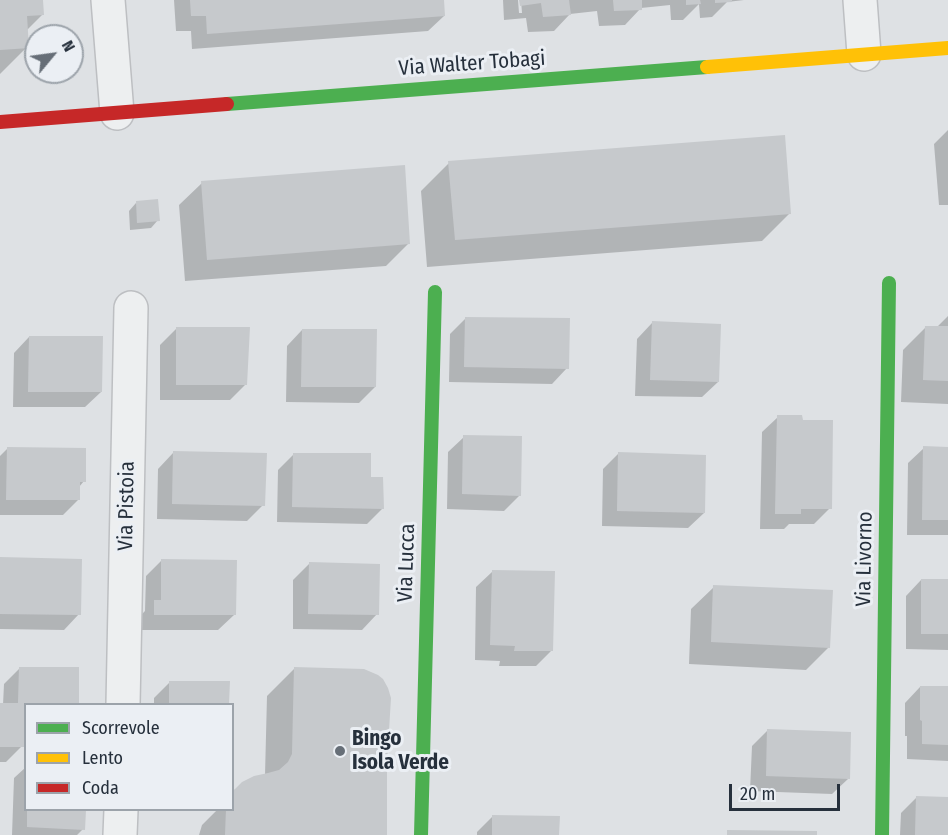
<!DOCTYPE html>
<style>
body{margin:0}
#map{position:relative;width:948px;height:835px;overflow:hidden;background:#dee1e4;font-family:"Fira Sans Condensed",sans-serif}
canvas{display:block}
.legend{position:absolute;left:24px;top:703px;width:210px;height:108px;box-sizing:border-box;background:#ebeff4;border:2px solid #9ca3aa;margin:0;padding:8px 10px;list-style:none;font-size:18px;color:#26303c}
.legend li{display:flex;align-items:center;gap:12px;height:30px}
.legend b{width:30px;border:2px solid #9ca3aa}
.north{position:absolute;left:24px;top:24px;width:60px;height:60px;box-sizing:border-box;background:#ebeff4;border:2px solid #9ca3aa;border-radius:50%;rotate:61deg;font-size:16px;font-weight:700;line-height:24px;text-align:center;color:#26303c}
.north::after{content:'';display:block;margin:auto;width:21px;height:27px;background:#666e77;clip-path:polygon(50% 0,100% 100%,50% 72%,0 100%)}
.scale{position:absolute;left:729px;top:784px;width:111px;height:27px;box-sizing:border-box;border:3px solid #26303c;border-top:0;padding-left:8px;font-size:18px;line-height:21px;white-space:nowrap;color:#26303c;-webkit-text-stroke:4px #ebeff4;paint-order:stroke}
</style>
<div id="map">
<canvas width="948" height="835"></canvas>
<ul class="legend">
<li><b style="height:8px;background:#4caf50"></b>Scorrevole</li>
<li><b style="height:8px;background:#ffc107"></b>Lento</li>
<li><b style="height:8px;background:#c62828"></b>Coda</li>
</ul>
<div class="north">N</div>
<div class="scale">20 m</div>
</div>
<script>
const context = document.querySelector('canvas').getContext('2d');
context.lineJoin = 'round';
function fill(path, color) { context.fillStyle = color; context.fill(path, 'evenodd'); }
const poly = rows => new Path2D(rows.map(r => 'M' + r).join(''));
function strokePath(path, color, width, dash) { context.strokeStyle = color; context.lineWidth = width; context.lineCap = dash ? 'butt' : 'round'; context.setLineDash(dash || []); context.stroke(path); }
function write(font, color, halo, rows, align = 'center') {
  context.font = font + ' "Fira Sans Condensed",sans-serif'; context.lineWidth = 6; context.setLineDash([]); context.textBaseline = 'middle'; context.strokeStyle = halo; context.fillStyle = color; for (const [text, x, y, turn = 0] of rows) {
    context.save(); context.translate(x, y); context.rotate((+turn || 0) * Math.PI / 180); context.textAlign = isNaN(turn) ? turn : align; if (halo) context.strokeText(text, 0, 0); context.fillText(text, 0, 0); context.restore();
  }
}
const shadow = poly([
 [0,0,42,0,43,14,26,31,27,47,0,74],
 [174,0,443,0,444,16,428,31,192,49,191,31,176,31],
 [503,0,518,0,519,13,522,13,521,0,744,0,727,2,712,17,700,18,699,4,683,20,671,20,670,5,641,8,625,25,599,26,597,11,570,14,554,31,528,32,526,18,504,20],
 [948,130,948,205,939,205,934,144],
 [449,163,789,214,762,241,427,267,421,191],
 [202,183,409,243,386,266,185,281,179,205],
 [136,203,158,220,151,228,130,230,129,211],
 [948,316,948,404,901,402,903,350,926,327,937,327],
 [466,318,567,368,552,384,449,382,450,334],
 [652,323,718,382,702,397,635,396,637,339],
 [176,329,246,384,230,400,160,400,160,345],
 [302,330,375,387,359,403,286,402,287,346],
 [29,337,101,392,85,407,13,407,14,353],
 [778,417,830,508,814,524,789,524,784,529,760,529,762,432],
 [464,437,520,495,504,511,447,509,448,452],
 [8,448,84,481,79,487,79,499,63,515,0,515,0,456],
 [924,448,948,448,948,535,907,535,908,463],
 [173,453,263,505,247,521,157,519,158,469],
 [619,453,704,513,688,528,602,526,603,469],
 [294,454,370,478,383,508,367,524,277,522,278,470],
 [0,558,79,614,64,630,0,629],
 [161,561,234,615,218,630,139,630,139,617,145,611,146,576],
 [309,564,377,614,362,630,293,629,293,580],
 [492,572,551,651,536,666,499,666,500,661,475,660,476,587],
 [921,580,948,580,948,650,906,649,906,596],
 [714,587,829,647,806,670,689,664,691,609],
 [20,668,78,669,77,704,26,704,26,737,23,737,22,746,6,762,0,762,0,705,3,705,4,684],
 [295,668,385,763,385,835,199,835,202,825,217,810,232,810,265,775,267,696],
 [170,682,229,683,228,704,154,704,154,698],
 [920,687,948,688,948,761,907,759,907,736,905,736,905,703],
 [768,730,848,779,832,794,750,791,752,746],
 [26,767,26,810,84,810,83,829,77,835,12,835,14,778],
 [917,797,948,798,948,835,900,835,901,813],
 [493,816,558,835,477,835,477,832]
]);
const building = poly([
 [0,0,43,0,44,15,27,16,29,48,0,50],
 [190,0,444,0,445,16,207,34,206,16,191,16],
 [519,0,569,0,571,15,543,17,541,3,520,6],
 [613,0,642,0,642,10,614,11],
 [686,0,700,0,701,4,686,5],
 [715,0,732,0,732,2,715,3],
 [785,135,791,214,455,240,448,161],
 [405,165,410,244,207,260,201,181],
 [158,199,160,221,137,223,136,201],
 [465,317,570,318,569,369,464,367],
 [652,321,721,324,719,382,650,380],
 [925,326,948,326,948,381,923,380],
 [176,327,250,327,247,385,176,385],
 [302,329,377,329,376,387,301,387],
 [29,336,103,336,102,392,28,392],
 [777,415,802,415,803,420,833,420,832,509,801,509,801,514,775,514],
 [463,435,522,436,521,496,462,494],
 [923,446,948,447,948,520,922,520],
 [7,447,86,448,86,482,80,482,80,500,6,500],
 [173,451,267,453,265,506,172,504],
 [618,452,706,455,705,513,617,511],
 [293,453,371,453,371,477,383,477,384,509,292,507],
 [0,557,82,559,81,615,0,614],
 [161,559,237,560,236,615,154,615,154,600,161,600],
 [309,562,380,564,379,615,308,614],
 [492,570,555,571,553,651,514,651,515,646,490,645],
 [921,579,948,579,948,634,921,634],
 [713,585,833,590,830,648,711,642],
 [19,667,79,667,79,704,26,704,24,747,0,747,0,703,18,703],
 [294,667,364,669,378,675,383,679,388,688,391,698,387,763,387,835,225,835,226,810,232,810,232,791,235,789,242,782,254,776,268,773,279,770,288,762,292,754],
 [169,681,230,681,229,704,169,704],
 [920,686,948,686,948,745,922,744,922,721,920,720],
 [767,729,851,732,850,779,766,776],
 [916,796,948,797,948,835,915,835],
 [27,810,86,810,85,830,27,827],
 [492,815,560,816,559,835,492,835],
 [727,830,817,831,817,835,727,835]
]);
const street = poly([
 [108,0,117,113],
 [860,0,864,54],
 [123,704,131,308],
 [120,835,121,810]
]);
const fast = poly([
 [227,104,707,67],
 [421,835,435,292],
 [882,835,889,283]
]);
const slow = poly([
 [707,67,948,48]
]);
const jam = poly([
 [0,122,227,104]
]);
const markers = [
 [340,751,6,"#666e77"]
];
const streetNames = [
 ["Via Walter Tobagi",472,64,-4],
 ["Via Pistoia",127,506,-89],
 ["Via Livorno",865,559,-89],
 ["Via Lucca",407,563,-88]
];
const poiNames = [
 ["Bingo",352,739],
 ["Isola Verde",352,763]
];
fill(shadow, '#0003');
fill(building, '#c6c9cc');
strokePath(street, '#bdbfc2', 36);
strokePath(street, '#edeff0', 33);
strokePath(fast, '#4caf50', 14);
strokePath(slow, '#ffc107', 14);
strokePath(jam, '#c62828', 14);
for (const [x, y, r, color] of markers) { const dot = new Path2D(); dot.arc(x, y, r, 0, 2 * Math.PI); context.fillStyle = color; context.fill(dot); strokePath(dot, '#ebeff4', 2); }
write('21px', '#26303c', '#ebeff4', streetNames);
write('bold 21px', '#26303c', '#ebeff4', poiNames, 'left');
</script>
